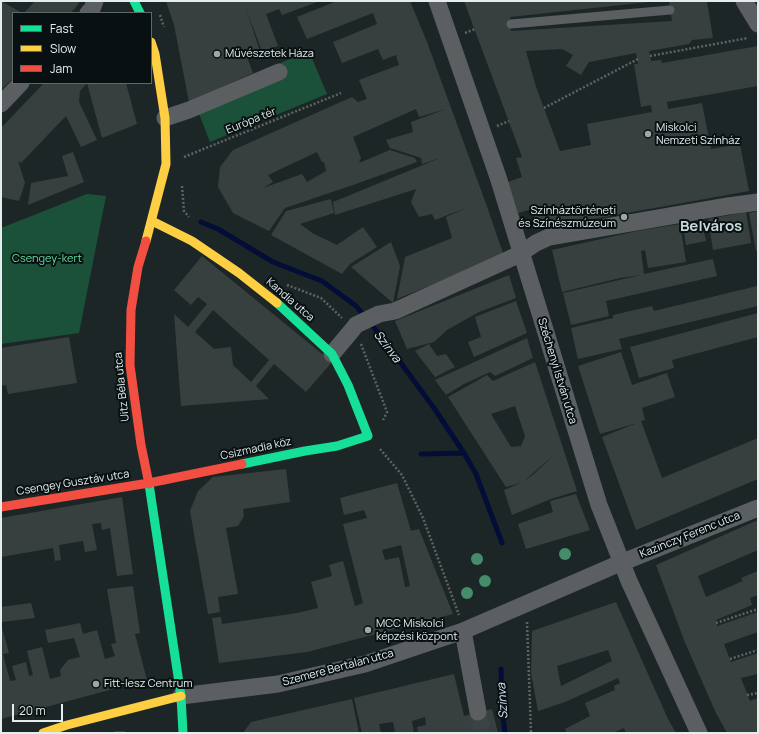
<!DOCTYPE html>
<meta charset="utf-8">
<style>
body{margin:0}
#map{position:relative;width:759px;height:734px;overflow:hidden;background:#1d2627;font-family:Manrope,sans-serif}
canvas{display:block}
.frame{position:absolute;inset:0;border:2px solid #e3edee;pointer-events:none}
.legend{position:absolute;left:12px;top:12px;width:140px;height:72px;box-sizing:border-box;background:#091011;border:1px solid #606869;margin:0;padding:5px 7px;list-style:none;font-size:12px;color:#e3edee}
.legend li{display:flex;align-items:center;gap:8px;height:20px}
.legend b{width:20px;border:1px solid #606869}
.scale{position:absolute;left:12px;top:704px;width:51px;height:18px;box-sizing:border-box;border:2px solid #e3edee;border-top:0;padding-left:5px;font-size:12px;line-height:14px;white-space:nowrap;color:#e3edee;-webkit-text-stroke:3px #091011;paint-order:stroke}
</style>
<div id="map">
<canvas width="759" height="734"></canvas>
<div class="frame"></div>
<ul class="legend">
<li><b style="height:5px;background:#16e098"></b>Fast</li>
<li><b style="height:5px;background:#ffcf43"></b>Slow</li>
<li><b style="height:5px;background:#f24e42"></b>Jam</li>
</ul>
<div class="scale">20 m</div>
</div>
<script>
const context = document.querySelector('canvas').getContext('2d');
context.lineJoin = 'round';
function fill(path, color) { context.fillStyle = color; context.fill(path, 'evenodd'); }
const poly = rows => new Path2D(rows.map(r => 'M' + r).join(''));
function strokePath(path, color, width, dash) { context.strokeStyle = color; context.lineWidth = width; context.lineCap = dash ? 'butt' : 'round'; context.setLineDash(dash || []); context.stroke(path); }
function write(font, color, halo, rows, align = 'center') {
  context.font = font + ' Manrope,sans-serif'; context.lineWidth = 4; context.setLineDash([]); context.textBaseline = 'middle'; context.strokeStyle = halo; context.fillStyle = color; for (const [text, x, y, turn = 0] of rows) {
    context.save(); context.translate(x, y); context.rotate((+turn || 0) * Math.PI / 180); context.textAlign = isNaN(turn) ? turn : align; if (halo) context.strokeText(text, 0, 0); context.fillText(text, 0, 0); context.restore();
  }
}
const green = poly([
 [309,51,327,94,210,142,198,111,283,76,278,64],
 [87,194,106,196,79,333,1,344,1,228]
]);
const stream = poly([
 [201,222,218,229,273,262,322,281,356,306,381,336,434,408,464,453,476,474,502,543],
 [421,454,464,453],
 [501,669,502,708,505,733]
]);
const building = poly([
 [1,1,22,13,13,13,13,78,1,90],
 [35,1,79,1,79,3,71,13,24,13],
 [166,1,243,1,244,2,247,1,320,1,282,15,279,9,266,14,278,46,262,51,246,9,260,51,247,57,253,73,189,102,174,25],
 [337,1,410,1,427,42,485,201,504,256,397,299,405,257,452,238,446,217,468,207,435,220,432,214,419,217,411,202,416,189,335,215,333,202,440,158,422,164,421,158,390,148,386,140,413,132,411,122,446,109,419,117,416,109,353,137,361,158,359,163,390,150,415,158,417,162,353,185,285,208,269,231,233,213,218,187,220,167,233,150,352,97,358,102,367,99,359,80,399,65,396,55,383,60,378,49,342,63,333,42,377,24,373,13,307,39,297,17],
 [317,152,322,162,324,162,326,171,307,182,302,174,263,188,273,182,268,175],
 [464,1,649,1,649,2,510,17,511,31,672,21,669,1,707,1,713,38,692,40,689,44,649,51,651,61,661,60,662,63,758,46,758,86,667,102,668,109,702,103,711,149,740,144,749,191,538,229,532,209,518,213,508,182,522,177,516,158,522,157],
 [562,49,573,55,566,66,581,75,589,62,636,53,638,64,634,64,641,107,651,105,652,112,587,124,591,145,560,151,536,87,526,51],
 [44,83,126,83,137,124,102,138,87,83,80,91,79,102,97,140,81,147,66,116,21,163,18,161,25,183,19,201,1,197,1,128],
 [73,152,84,182,28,205,31,183,68,176,62,156],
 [331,199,334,213,300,224,314,234,337,245,363,227,377,247,350,264,342,274,271,235,286,211],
 [758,211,758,251,756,251,749,213],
 [746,212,751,243,713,250,708,219],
 [702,223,706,241,686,245,683,227],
 [680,224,686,262,648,268,645,250,641,251,644,274,713,259,717,276,606,301,609,316,571,325,563,293,641,275,620,278,562,292,552,250,637,231],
 [391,242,400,266,393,303,351,267],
 [202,256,332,362,306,392,274,364,256,386,269,399,181,406,174,314,188,327,207,304,198,297,191,305,174,290],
 [213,310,269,360,251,382,233,365,231,347,214,349,195,332],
 [509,275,516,298,479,312,447,330,434,342,407,349,395,321],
 [757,286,758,306,619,339,622,349,578,359,571,328,613,318,613,315,652,306,654,311],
 [516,301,527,333,474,357,468,342,481,337,475,317],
 [758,313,758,337,672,360,674,368,639,378,630,347],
 [69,337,77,383,8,394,6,385,1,386,1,348],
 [527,338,533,358,495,376,490,372,464,384,446,395,435,380],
 [429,344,437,356,446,354,455,367,435,377,415,351],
 [621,352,632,385,667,373,675,397,642,408,645,420,641,421,662,478,758,438,758,479,636,530,602,437,637,423,600,434,578,366],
 [535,362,577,491,551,499,512,515,504,490,521,483,506,487,448,397,487,375,493,381],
 [515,406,525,436,521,446,511,447,491,414],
 [556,453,534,474,523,482],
 [286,469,290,502,243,509,244,516,238,526,226,528,238,594,218,597,220,612,208,614,190,511,198,491,213,477],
 [397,483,411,531,419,529,453,614,307,652,219,663,212,618,221,617,222,624,297,613,318,608,311,582,332,576,329,565,343,561,355,606,363,603,343,524,367,518,364,510,344,515,340,498],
 [401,545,410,586,405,587,399,557,385,560,382,550],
 [576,494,590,530,526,549,518,524,553,512,550,501],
 [122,497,133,574,117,576,110,528,102,530,101,523,92,524,97,550,85,552,83,541,59,545,61,560,55,561,53,548,1,557,1,518],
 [758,520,758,550,698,576,706,597,743,581,741,578,758,571,758,595,750,598,752,605,716,620,717,626,758,612,758,632,724,644,731,662,758,653,758,674,741,678,750,701,758,698,758,733,727,733,715,711,684,640,656,565],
 [133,586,140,633,135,634,147,680,1,719,1,624,9,653,3,654,10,681,16,680,12,666,26,662,29,676,33,675,27,651,42,647,50,679,61,676,60,670,68,660,80,657,74,638,48,643,45,630,80,623,83,634,97,630,105,659,115,656,111,644,116,643,107,589],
 [616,602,668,719,676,733,626,733,624,728,613,733,567,733,565,729,590,716,585,703,615,690,614,686,620,683,618,678,565,702,538,711,531,673,532,631],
 [608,650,612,661,561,686,557,666],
 [31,603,35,618,1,622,1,607],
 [454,674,464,716,492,709,498,733,418,733,417,727,426,725,425,717,412,721,414,733,395,733,393,722,379,724,381,733,362,733,354,698],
 [352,699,359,733,243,733,251,722],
 [116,731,125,731,125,733,109,733]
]);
const streetTunnel = poly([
 [478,712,483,733]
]);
const path = poly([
 [160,15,164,27],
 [465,33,475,29],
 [650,56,748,38],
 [544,108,638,59],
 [497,126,509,121],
 [184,157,341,93],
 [182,186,184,211,189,217],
 [287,285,321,298,342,318],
 [361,344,387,412,383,420],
 [380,449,402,475,423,518,459,615],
 [527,622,531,733],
 [716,623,758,609],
 [730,659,758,650],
 [747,695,758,693]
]);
const lane = poly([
 [511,24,670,10]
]);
const street = poly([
 [437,1,498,177,599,505,629,581,699,733],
 [744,1,758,24],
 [88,13,92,9,95,1],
 [1,104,21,83],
 [165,118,189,110,279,72],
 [332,354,353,329,356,325,379,314,395,311,518,255,536,243,549,237,728,206,758,202],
 [463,631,478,712],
 [181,696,278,684,365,664,463,631,618,564,758,508]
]);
const fast = poly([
 [134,1,140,13],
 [242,464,305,451,337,446,368,436,348,385,332,354,277,303],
 [149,484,181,696,183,733]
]);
const slow = poly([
 [152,221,192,241,239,273,277,303],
 [146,241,166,164,165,118,155,54,151,42],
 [43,733,67,725,181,696]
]);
const jam = poly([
 [146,241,138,267,131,310,130,365,141,445,149,484],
 [1,507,149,483,242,464]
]);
const tram = poly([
 [433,1,494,178,595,506,625,583,695,733],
 [441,1,502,176,526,251,540,303,603,504,632,580,704,733]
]);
const trees = [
 [565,554],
 [477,559],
 [485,581],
 [467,593]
];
const markers = [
 [217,54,4,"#9ea7a8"],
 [648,134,4,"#9ea7a8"],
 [624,217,4,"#9ea7a8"],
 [368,630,4,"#9ea7a8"],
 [96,684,4,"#9ea7a8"]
];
const poiNames = [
 ["Művészetek Háza",225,54],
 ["Miskolci",656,128],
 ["Nemzeti Színház",656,141],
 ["Színháztörténeti",616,211,"right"],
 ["és Színészmúzeum",616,224,"right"],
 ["MCC Miskolci",376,624],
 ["képzési központ",376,637],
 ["Fitt-lesz Centrum",104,684]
];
const streetNames = [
 ["Európa tér",251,121,-22],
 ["Kandia utca",290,300,41],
 ["Széchenyi István utca",557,371,73],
 ["Uitz Béla utca",122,387,-96],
 ["Csizmadia köz",256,449,-12],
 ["Csengey Gusztáv utca",73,483,-9],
 ["Kazinczy Ferenc utca",690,535,-22],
 ["Szemere Bertalan utca",338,668,-15]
];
const parkNames = [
 ["Csengey-kert",47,259]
];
const waterNames = [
 ["Szinva",387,347,53],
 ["Szinva",503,701,-94]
];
const districtNames = [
 ["Belváros",711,227]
];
fill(green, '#1b5138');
strokePath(stream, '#030d36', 5);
fill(building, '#383f3f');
strokePath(streetTunnel, '#3b4445', 17, [17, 8]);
strokePath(path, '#5e6263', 2.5, [2, 2]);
strokePath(lane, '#5c5f61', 9);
strokePath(street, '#5c5f61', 17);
strokePath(fast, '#16e098', 9);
strokePath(slow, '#ffcf43', 9);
strokePath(jam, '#f24e42', 9);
strokePath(tram, '#5c6162', 1);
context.fillStyle = '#448c6a';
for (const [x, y] of trees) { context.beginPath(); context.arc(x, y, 6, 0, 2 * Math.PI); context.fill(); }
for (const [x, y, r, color] of markers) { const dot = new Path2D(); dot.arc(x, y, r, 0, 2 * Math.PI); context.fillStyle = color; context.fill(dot); strokePath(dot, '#091011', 1.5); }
write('11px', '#e3edee', '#091011', poiNames, 'left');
write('11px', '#e3edee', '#091011', streetNames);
write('11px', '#63e0a1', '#091011', parkNames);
write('italic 12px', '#d7e3f6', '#091011', waterNames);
write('bold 15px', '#c6d9dc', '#091011', districtNames);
</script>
